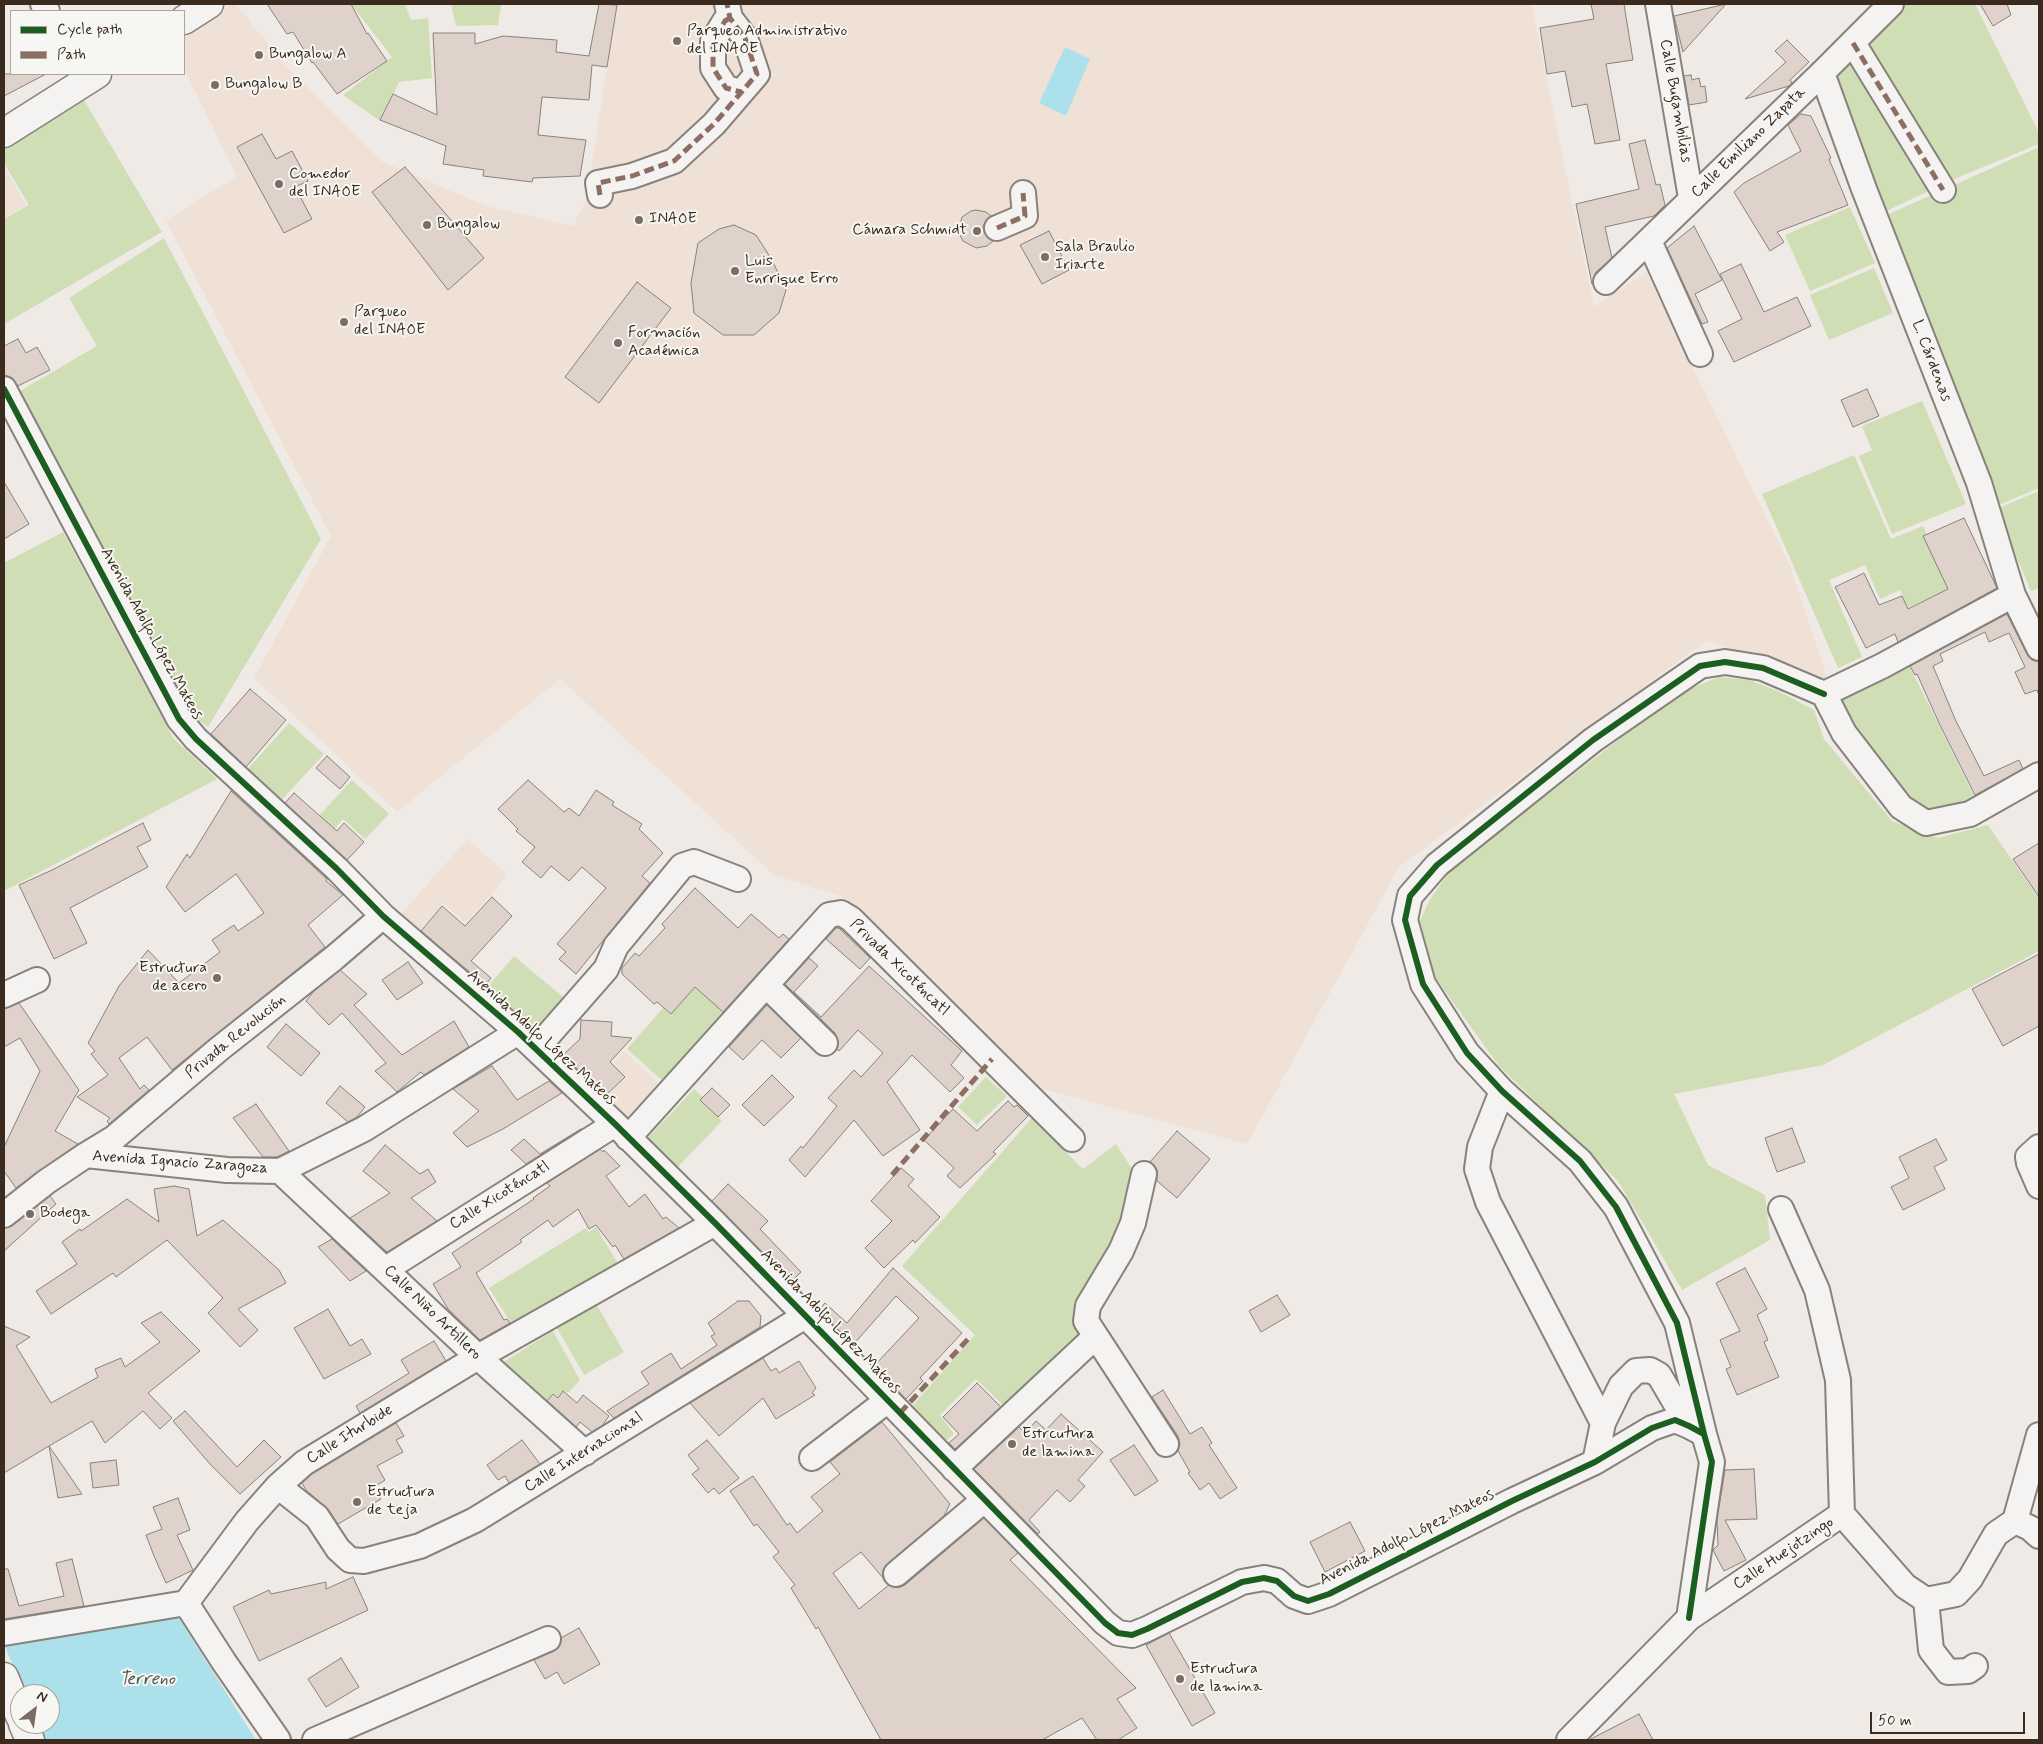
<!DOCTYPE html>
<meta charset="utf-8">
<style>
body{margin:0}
#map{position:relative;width:2043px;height:1744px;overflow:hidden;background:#efeae5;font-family:Mynerve,sans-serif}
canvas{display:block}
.frame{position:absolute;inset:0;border:5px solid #3b2a1e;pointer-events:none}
.legend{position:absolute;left:10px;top:10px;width:175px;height:65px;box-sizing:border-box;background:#f6f6f2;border:1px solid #aba49d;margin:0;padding:6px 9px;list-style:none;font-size:15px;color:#3b2a1e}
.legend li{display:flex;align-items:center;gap:10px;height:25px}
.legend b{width:25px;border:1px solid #aba49d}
.north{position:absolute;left:10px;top:1684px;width:50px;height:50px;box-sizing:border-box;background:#f6f6f2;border:1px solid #aba49d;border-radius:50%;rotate:30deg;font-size:14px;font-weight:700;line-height:20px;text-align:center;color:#3b2a1e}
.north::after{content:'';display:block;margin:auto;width:18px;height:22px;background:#7a6d64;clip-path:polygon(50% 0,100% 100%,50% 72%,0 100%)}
.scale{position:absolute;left:1870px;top:1712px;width:155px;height:22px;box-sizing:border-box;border:2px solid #3b2a1e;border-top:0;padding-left:6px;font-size:15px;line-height:18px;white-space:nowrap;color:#3b2a1e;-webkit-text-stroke:4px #f6f6f2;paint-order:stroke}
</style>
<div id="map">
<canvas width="2043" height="1744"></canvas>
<div class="frame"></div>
<ul class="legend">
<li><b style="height:6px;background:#1b5e20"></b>Cycle path</li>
<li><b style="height:6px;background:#8d6e63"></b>Path</li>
</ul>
<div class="north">N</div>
<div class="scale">50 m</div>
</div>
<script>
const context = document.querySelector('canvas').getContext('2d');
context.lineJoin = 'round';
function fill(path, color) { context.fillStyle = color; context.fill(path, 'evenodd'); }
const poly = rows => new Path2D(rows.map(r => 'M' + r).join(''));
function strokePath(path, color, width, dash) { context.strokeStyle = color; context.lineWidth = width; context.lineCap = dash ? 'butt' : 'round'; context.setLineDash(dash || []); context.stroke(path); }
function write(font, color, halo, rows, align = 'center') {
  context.font = font + ' Mynerve,sans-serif'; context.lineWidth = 4; context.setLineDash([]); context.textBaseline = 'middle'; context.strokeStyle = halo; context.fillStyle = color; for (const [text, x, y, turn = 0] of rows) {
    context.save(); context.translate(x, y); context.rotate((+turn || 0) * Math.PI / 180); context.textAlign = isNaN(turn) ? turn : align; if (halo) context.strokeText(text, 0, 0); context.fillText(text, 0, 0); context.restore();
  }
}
const built = poly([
 [233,4,236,4,286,66,381,161,486,206,573,226,586,201,617,4,1531,4,1594,307,1646,272,1789,564,1829,683,1707,640,1399,867,1247,1144,1036,1087,843,897,774,875,560,679,397,812,254,678,331,536,166,221,237,176,184,69,184,34],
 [1674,16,1683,52,1669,61,1662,21],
 [4,167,26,205,4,218],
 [467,839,508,875,466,923,443,903,415,935,397,919],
 [624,1051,662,1087,625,1126,587,1091]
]);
const green = poly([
 [351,4,405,4,411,20,428,18,432,78,399,82,380,121,343,95,392,57],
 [451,4,501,4,498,25,456,26],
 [1905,4,1975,4,2039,133,2039,144,1947,182,1860,46],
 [1851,56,1935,188,1878,215,1827,78],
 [81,95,162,232,4,324,4,219,29,205,4,163,4,140],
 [2039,147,2039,488,1996,506,1880,218],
 [1850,207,1875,263,1810,291,1785,235],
 [164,238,321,539,208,727,183,709,13,395,97,346,69,298],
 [1874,268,1893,313,1829,340,1810,295],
 [1922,401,1966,504,1892,534,1859,456,1872,450,1862,426],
 [1854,455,1891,539,1923,526,1950,588,1908,608,1900,590,1880,599,1865,565,1829,580,1862,657,1838,668,1762,494],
 [2039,491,2039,588,2031,591,1996,509],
 [63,532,173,738,217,779,4,891,4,563],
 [1906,659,1976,800,1926,819,1903,802,1833,696],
 [1719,677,1749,680,1780,692,1814,710,1824,739,1892,821,1938,838,1988,825,2039,899,2039,951,1823,1065,1674,1094,1708,1165,1765,1195,1770,1240,1682,1290,1618,1181,1499,1066,1435,977,1420,921,1429,901,1451,869,1678,694],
 [289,723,324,754,278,804,244,773],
 [352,780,389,814,365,839,343,819,321,844,306,830],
 [514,956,570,1003,537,1043,480,996],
 [697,985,729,1015,666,1084,627,1049,663,1008,670,1014],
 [986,1077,1007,1096,977,1125,958,1107],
 [694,1089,703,1097,700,1100,722,1121,671,1174,641,1145],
 [1032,1118,1083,1169,1116,1144,1137,1177,1089,1337,1005,1407,976,1379,940,1415,954,1434,939,1447,907,1412,975,1335,902,1266],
 [596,1227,620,1267,516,1331,489,1288,586,1228,589,1232],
 [595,1302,624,1352,584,1375,555,1325],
 [553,1331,580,1380,568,1393,563,1390,558,1397,553,1393,542,1406,494,1368]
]);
const water = poly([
 [1065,47,1090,59,1066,116,1039,103],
 [177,1615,256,1740,43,1740,36,1724,50,1724,50,1694,24,1694,5,1646]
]);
const building = poly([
 [267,4,351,4,367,34,368,33,387,61,337,94,313,62,312,63,293,32,287,34,267,4],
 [599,4,617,5,607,67,592,65,589,100,542,97,538,135,586,140,580,176,533,178,532,182,483,176,484,170,443,164,446,146,380,120,393,94,437,115,433,33,475,33,475,44,503,36,557,40,556,52,589,56,599,4],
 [1591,4,1624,4,1633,60,1606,64,1620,140,1595,144,1587,104,1572,107,1565,71,1547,74,1540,28,1594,19,1591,4],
 [1726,4,1683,52,1674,16,1726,4],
 [1980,4,2007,4,2011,15,1993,26,1980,4],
 [1787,40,1809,62,1790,80,1792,83,1789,86,1745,99,1786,62,1775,51,1787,40],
 [4,74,46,74,4,96,4,74],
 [1691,75,1692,80,1699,78,1701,87,1705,86,1707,102,1689,105,1684,76,1691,75],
 [1801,114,1811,116,1831,158,1829,159,1848,205,1777,232,1784,242,1770,251,1734,192,1744,183,1801,151,1788,125,1801,114],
 [262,134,276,159,292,151,308,181,295,187,312,219,284,233,237,147,262,134],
 [1645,140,1656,185,1660,184,1665,205,1654,216,1605,227,1612,258,1596,272,1592,284,1576,204,1639,189,1629,144,1645,140],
 [405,167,484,258,448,290,372,192,405,167],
 [976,210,986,212,991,216,986,220,983,227,985,234,993,241,987,246,976,248,963,241,958,232,962,217,971,211,976,210],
 [734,225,756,235,772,260,786,290,779,313,754,335,723,335,694,313,691,283,698,243,719,229,734,225],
 [1694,226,1722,280,1695,294,1708,322,1702,324,1667,248,1694,226],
 [1049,231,1069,270,1042,284,1020,245,1049,231],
 [1741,264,1764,312,1797,297,1811,326,1734,362,1718,331,1742,319,1720,274,1741,264],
 [637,282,671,308,599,403,565,377,637,282],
 [18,339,26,353,37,347,50,370,18,386,12,378,4,375,4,346,18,339],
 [1867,389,1879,416,1853,427,1841,400,1867,389],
 [4,482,29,524,4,539,4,482],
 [1964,518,1997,588,1898,642,1895,634,1866,648,1835,587,1864,573,1879,605,1902,596,1908,609,1948,589,1923,536,1964,518],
 [2007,614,2027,654,2032,660,2039,662,2039,695,2037,690,2025,694,2015,672,2025,667,2009,633,1989,642,1985,632,1940,654,1943,661,1933,666,1955,719,1984,776,2019,760,2023,769,1975,795,1939,723,1917,674,1915,675,1910,666,2007,614],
 [250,689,286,720,246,767,211,734,250,689],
 [327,756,350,777,340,789,316,768,327,756],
 [528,780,564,812,569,808,579,816,596,790,614,802,612,805,642,824,639,829,663,853,642,876,650,883,576,974,559,959,566,952,557,944,606,888,582,867,569,881,551,866,541,878,522,862,535,847,516,831,518,829,498,809,528,780],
 [231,791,327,879,326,881,343,895,308,925,325,947,172,1070,147,1037,119,1058,140,1089,144,1085,149,1090,109,1124,107,1121,110,1118,77,1097,108,1075,91,1054,95,1051,88,1043,119,986,148,950,179,983,220,952,212,940,234,925,238,931,264,913,236,874,185,912,166,887,187,854,190,858,231,791],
 [294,793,337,831,344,823,364,842,347,860,285,803,294,793],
 [143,823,151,840,137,847,148,867,70,908,87,943,54,959,19,885,52,870,143,823],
 [2039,843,2039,897,2013,859,2039,843],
 [695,888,738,928,751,914,779,938,783,934,789,939,723,1012,695,987,671,1014,657,1002,654,1004,622,974,622,968,635,953,639,956,665,928,662,924,695,888],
 [492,897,512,916,471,961,491,978,485,985,421,931,442,906,465,926,492,897],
 [836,928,839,928,870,958,860,969,826,939,836,928],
 [2039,954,2039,1026,2003,1046,1972,989,2039,954],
 [809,958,818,966,794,992,821,1017,869,966,962,1051,951,1065,964,1078,950,1092,912,1055,887,1082,920,1130,883,1156,854,1120,805,1177,789,1160,801,1146,803,1148,837,1106,828,1098,854,1070,861,1077,883,1053,858,1030,839,1051,837,1049,838,1040,835,1033,785,984,809,958],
 [408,962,423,983,397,1000,382,980,408,962],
 [340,970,367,994,354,1005,402,1055,454,1021,469,1047,424,1075,421,1072,397,1092,375,1071,386,1063,342,1013,329,1025,306,1001,314,991,340,970],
 [19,1003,79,1090,55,1131,78,1144,16,1188,4,1171,4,1147,40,1071,20,1038,4,1047,4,1009,19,1003],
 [767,1005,801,1038,781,1058,762,1040,743,1060,729,1047,767,1005],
 [581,1020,612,1022,611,1036,632,1038,610,1062,625,1077,605,1096,563,1055,580,1039,581,1020],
 [286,1024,320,1053,301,1076,267,1047,286,1024],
 [492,1066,517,1100,549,1081,562,1093,503,1129,467,1147,453,1133,479,1111,453,1089,492,1066],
 [772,1075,794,1097,764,1126,742,1105,772,1075],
 [340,1086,365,1107,357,1117,348,1122,326,1103,340,1086],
 [712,1088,730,1105,718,1117,700,1100,712,1088],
 [1008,1101,1014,1107,1017,1105,1028,1116,993,1152,996,1154,960,1188,947,1176,954,1168,924,1140,953,1109,977,1131,1008,1101],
 [256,1104,289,1151,277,1157,263,1157,233,1118,256,1104],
 [1792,1128,1805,1162,1777,1172,1765,1138,1792,1128],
 [581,1129,526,1164,511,1150,524,1139,540,1154,581,1129],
 [1177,1131,1210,1159,1177,1198,1157,1181,1157,1169,1150,1162,1177,1131],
 [1936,1139,1947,1160,1934,1167,1945,1189,1903,1210,1891,1187,1909,1178,1899,1157,1936,1139],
 [385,1145,420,1174,428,1169,436,1182,411,1198,437,1221,387,1252,350,1218,390,1193,363,1171,385,1145],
 [600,1149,603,1152,604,1150,620,1166,606,1176,629,1207,645,1194,663,1219,666,1217,679,1228,624,1259,615,1245,613,1247,596,1225,589,1229,578,1209,553,1227,548,1220,520,1240,522,1242,476,1273,504,1320,507,1319,510,1323,480,1340,448,1309,433,1284,461,1267,452,1253,534,1199,533,1198,550,1186,547,1183,600,1149],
 [901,1168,914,1179,908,1186,940,1217,915,1243,913,1240,884,1268,865,1248,892,1221,871,1201,901,1168],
 [728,1184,768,1221,760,1229,801,1272,791,1282,712,1201,728,1184],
 [174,1186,189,1189,197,1236,223,1220,279,1270,286,1283,238,1309,258,1330,240,1347,208,1313,223,1298,167,1240,116,1277,113,1273,51,1314,36,1291,77,1264,62,1242,80,1229,81,1231,127,1199,159,1222,154,1189,174,1186],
 [50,1196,56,1204,4,1251,4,1228,12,1226,50,1196],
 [332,1239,366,1271,350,1281,318,1247,332,1239],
 [893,1268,962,1333,920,1378,923,1381,906,1399,874,1366,919,1318,896,1296,853,1345,819,1310,825,1303,847,1323,893,1268],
 [1745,1268,1767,1309,1757,1315,1768,1340,1764,1342,1779,1377,1737,1395,1726,1369,1731,1367,1720,1340,1740,1331,1716,1283,1745,1268],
 [1277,1295,1290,1315,1261,1332,1249,1311,1277,1295],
 [738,1301,749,1301,761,1316,760,1327,614,1418,607,1411,649,1384,641,1372,671,1353,681,1369,717,1345,711,1336,715,1334,708,1323,738,1301],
 [328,1309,350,1346,362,1339,371,1354,324,1379,294,1328,328,1309],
 [161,1312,200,1351,148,1393,172,1418,160,1429,143,1411,105,1443,92,1421,49,1446,82,1494,58,1498,49,1446,4,1473,4,1326,30,1337,16,1346,51,1403,98,1377,95,1369,121,1358,125,1367,160,1342,141,1323,161,1312],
 [434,1341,446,1361,360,1413,356,1406,409,1373,401,1360,434,1341],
 [763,1358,771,1371,776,1368,779,1373,799,1361,816,1388,812,1393,815,1395,776,1419,763,1398,719,1436,690,1403,763,1358],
 [977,1383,1001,1407,955,1449,949,1443,959,1434,943,1417,977,1383],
 [1163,1390,1190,1434,1202,1427,1212,1443,1209,1445,1237,1488,1220,1499,1209,1483,1200,1490,1188,1473,1190,1472,1178,1451,1180,1444,1178,1436,1152,1397,1163,1390],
 [563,1391,577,1403,583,1395,609,1416,602,1426,592,1432,580,1422,576,1427,547,1401,553,1394,558,1398,563,1391],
 [185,1411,237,1467,264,1440,281,1457,240,1494,210,1464,173,1421,185,1411],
 [1061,1414,1103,1452,1078,1480,1085,1486,1070,1502,1057,1490,1029,1520,1040,1532,1038,1534,974,1469,1019,1427,1025,1433,1036,1421,1046,1430,1061,1414],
 [882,1422,950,1504,944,1516,887,1564,883,1570,884,1579,861,1552,833,1573,859,1609,889,1585,898,1588,905,1585,984,1518,1018,1553,1010,1560,1136,1688,1117,1699,1137,1728,1118,1740,1097,1740,1082,1718,1042,1740,881,1740,818,1627,816,1629,791,1588,795,1585,773,1557,779,1552,757,1524,754,1526,730,1491,753,1476,787,1525,790,1523,797,1533,823,1511,811,1497,840,1474,830,1462,882,1422],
 [396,1423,404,1436,396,1440,403,1452,377,1466,385,1480,374,1487,381,1499,338,1524,328,1509,306,1490,302,1483,312,1474,396,1423],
 [522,1440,540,1464,509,1483,505,1476,498,1480,487,1465,522,1440],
 [707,1440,739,1478,719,1494,714,1488,708,1493,692,1474,699,1469,688,1455,707,1440],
 [1134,1445,1158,1481,1135,1496,1110,1460,1134,1445],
 [116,1460,119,1485,93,1488,90,1463,116,1460],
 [1754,1469,1757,1519,1725,1520,1746,1560,1724,1571,1713,1550,1718,1545,1717,1519,1725,1470,1754,1469],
 [178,1498,190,1530,177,1535,193,1570,166,1583,154,1556,146,1535,162,1529,153,1507,178,1498],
 [1350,1522,1365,1551,1325,1572,1310,1542,1350,1522],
 [72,1559,84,1606,4,1619,4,1569,8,1569,19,1606,64,1596,56,1563,72,1559],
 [353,1577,368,1610,259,1661,233,1607,269,1590,271,1594,326,1582,326,1589,353,1577],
 [579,1628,600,1664,564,1684,557,1672,545,1679,534,1660,554,1651,559,1647,561,1638,579,1628],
 [1169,1633,1215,1713,1192,1726,1146,1645,1169,1633],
 [341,1658,359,1687,326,1707,308,1679,341,1658],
 [1639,1714,1653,1740,1589,1740,1639,1714]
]);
const minor = poly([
 [43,4,47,11],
 [1658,4,1691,198],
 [730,18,725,21,713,41,713,68,726,88,741,92],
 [1853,43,1943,190],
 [1822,73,1864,189,1979,483,2013,595,2039,648],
 [600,195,598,183,632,176,674,161,714,124,757,74,745,38,730,18,727,4],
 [997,228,1025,216,1023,193],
 [1649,241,1700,354],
 [1606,282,1822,73,1891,4],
 [4,389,179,719,196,739,337,869,383,916,518,1032,615,1124,715,1223,1105,1623,1118,1633,1132,1635,1147,1629,1242,1582,1264,1578,1277,1581,1294,1596,1308,1601,1329,1594,1512,1501,1595,1462,1652,1428,1675,1420,1689,1426,1704,1434,1712,1462,1689,1618],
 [2013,595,1882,666,1824,694,1844,733,1901,807,1926,823,1970,814,2039,775],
 [766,985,825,1043],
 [4,995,37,980],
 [536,1049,606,969,616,946,682,866,694,862,738,879],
 [1502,1091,1480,1147,1477,1169,1488,1202,1603,1423],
 [628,1138,829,915,841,913,851,919,1072,1139],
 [2039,1147,2028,1157,2029,1163,2039,1186],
 [86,1155,114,1138,219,1049,334,958,383,916],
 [280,1171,478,1357,585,1453],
 [1144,1174,1133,1223,1121,1251,1088,1306,1086,1321,1166,1444],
 [1781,1209,1817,1290,1838,1380,1842,1514],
 [4,1215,46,1182,86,1155,227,1170,280,1171,364,1129,518,1032],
 [386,1269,615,1124],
 [1704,1434,1677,1323,1616,1207,1580,1161,1502,1091,1467,1053,1423,984,1405,920,1410,896,1437,865,1593,740,1700,666,1725,662,1763,668,1824,694],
 [812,1458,888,1400],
 [1595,1462,1603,1423,1621,1386,1636,1371,1650,1370,1659,1375,1689,1426],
 [954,1469,1095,1337],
 [278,1486,317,1517,338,1549,350,1560,364,1561,420,1546,475,1520,805,1316],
 [2015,1521,2039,1435],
 [2015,1521,2030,1528,2039,1536],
 [896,1574,984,1500],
 [1926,1600,1931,1650,1948,1672,1968,1671,1975,1666],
 [186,1603,224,1662,278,1740],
 [4,1633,186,1603,247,1521,278,1486,304,1463,478,1357,715,1223],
 [315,1740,548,1639],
 [1569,1740,1689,1618,1842,1514,1905,1586,1926,1600,1956,1594,1970,1579,1996,1534,2015,1521]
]);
const major = poly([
 [184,20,209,4],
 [4,133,97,74],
 [4,1677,20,1716],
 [23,1724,30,1740]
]);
const quiet = poly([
 [730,18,725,21,713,41,713,68,726,88,741,92],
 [1853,43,1943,190],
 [600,195,598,183,632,176,674,161,714,124,757,74,745,38,730,18,727,4],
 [997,228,1025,216,1023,193],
 [892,1175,992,1059],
 [900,1413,969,1338]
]);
const cycleway = poly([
 [4,389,179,719,196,739,337,869,383,916,518,1032,615,1124,715,1223,1105,1623,1118,1633,1132,1635,1147,1629,1242,1582,1264,1578,1277,1581,1294,1596,1308,1601,1329,1594,1512,1501,1595,1462,1652,1428,1675,1420,1689,1426,1704,1434,1712,1462,1689,1618],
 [1704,1434,1677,1323,1616,1207,1580,1161,1502,1091,1467,1053,1423,984,1405,920,1410,896,1437,865,1593,740,1700,666,1725,662,1763,668,1824,694]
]);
const markers = [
 [677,41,5,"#7a6d64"],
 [259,55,5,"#7a6d64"],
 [215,85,5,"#7a6d64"],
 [279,184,5,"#7a6d64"],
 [639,220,5,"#7a6d64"],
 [427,225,5,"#7a6d64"],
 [977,231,5,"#7a6d64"],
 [1045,257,5,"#7a6d64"],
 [735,271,5,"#7a6d64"],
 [344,322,5,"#7a6d64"],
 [618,343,5,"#7a6d64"],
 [217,978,5,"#7a6d64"],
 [30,1214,5,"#7a6d64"],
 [1012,1444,5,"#7a6d64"],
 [357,1502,5,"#7a6d64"],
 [1180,1679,5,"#7a6d64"]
];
const poiNames = [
 ["Parqueo Administrativo",687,32],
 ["del INAOE",687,50],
 ["Bungalow A",269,55],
 ["Bungalow B",225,85],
 ["Comedor",289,175],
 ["del INAOE",289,193],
 ["INAOE",649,220],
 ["Bungalow",437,225],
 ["Cámara Schmidt",967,231,"right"],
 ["Sala Braulio",1055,248],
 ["Iriarte",1055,266],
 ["Luis",745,262],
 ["Enrrique Erro",745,280],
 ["Parqueo",354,313],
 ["del INAOE",354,331],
 ["Formación",628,334],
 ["Académica",628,352],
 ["Estructura",207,969,"right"],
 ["de acero",207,987,"right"],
 ["Bodega",40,1214],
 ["Estrcutura",1022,1435],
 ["de lamina",1022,1453],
 ["Estructura",367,1493],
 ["de teja",367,1511],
 ["Estructura",1190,1670],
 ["de lamina",1190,1688]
];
const streetNames = [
 ["Calle Bugambilias",1675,101,80],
 ["Calle Emiliano Zapata",1749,143,-44],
 ["L. Cárdenas",1931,361,69],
 ["Avenida Adolfo López Mateos",151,634,61],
 ["Privada Xicoténcatl",899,968,44],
 ["Privada Revolución",236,1037,-39],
 ["Avenida Adolfo López Mateos",541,1038,42],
 ["Avenida Ignacio Zaragoza",180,1163,4],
 ["Calle Xicoténcatl",500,1196,-32],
 ["Calle Niño Artillero",432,1313,44],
 ["Avenida Adolfo López Mateos",830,1322,46],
 ["Calle Iturbide",350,1435,-32],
 ["Calle Internacional",584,1453,-32],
 ["Avenida Adolfo López Mateos",1407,1538,-27],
 ["Calle Huejotzingo",1784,1554,-34]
];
const waterNames = [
 ["Terreno",147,1680]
];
fill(built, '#f0e1d7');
fill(green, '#d0deb5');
fill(water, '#ace1eb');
fill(building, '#ded2cb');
strokePath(building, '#87827c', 1);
strokePath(minor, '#87827c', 28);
strokePath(major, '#87827c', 31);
strokePath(minor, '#f4f3f1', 24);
strokePath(major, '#f4f3f1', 28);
strokePath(quiet, '#8d6e63', 5, [10, 5]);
strokePath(cycleway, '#1b5e20', 6);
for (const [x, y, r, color] of markers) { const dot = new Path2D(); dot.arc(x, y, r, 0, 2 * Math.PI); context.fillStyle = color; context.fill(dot); strokePath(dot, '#f6f6f2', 2); }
write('16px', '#3b2a1e', '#f6f6f2', poiNames, 'left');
write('16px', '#3b2a1e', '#f6f6f2', streetNames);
write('italic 18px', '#505752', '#f6f6f2', waterNames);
</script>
